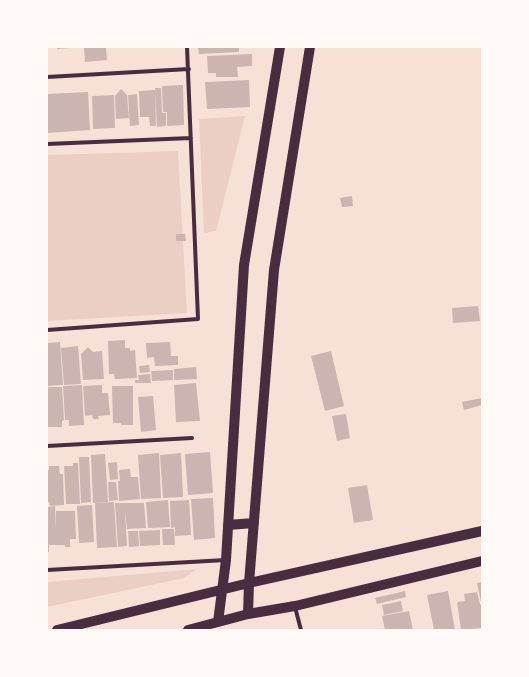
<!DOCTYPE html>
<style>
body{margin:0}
#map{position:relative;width:529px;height:677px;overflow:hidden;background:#f7e1d7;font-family:"Space Grotesk",sans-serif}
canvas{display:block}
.frame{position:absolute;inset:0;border:48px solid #fffaf5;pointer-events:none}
</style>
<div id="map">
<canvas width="529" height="677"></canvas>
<div class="frame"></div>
</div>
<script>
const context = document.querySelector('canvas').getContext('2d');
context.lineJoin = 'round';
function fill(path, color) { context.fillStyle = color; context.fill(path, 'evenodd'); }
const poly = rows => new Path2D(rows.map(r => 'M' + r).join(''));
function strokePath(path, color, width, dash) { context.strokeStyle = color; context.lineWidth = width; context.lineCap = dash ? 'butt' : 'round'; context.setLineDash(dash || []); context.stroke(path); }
const green = poly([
 [245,116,216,231,204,233,199,119],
 [178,151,187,313,47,321,47,155],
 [197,569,184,578,47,607,47,582]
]);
const building = poly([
 [57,47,71,47,71,48,57,49],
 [84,47,106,47,107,60,85,62],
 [198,47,239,47,239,52,199,54],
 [252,54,252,66,237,67,238,77,216,77,216,73,208,73,207,56],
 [249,80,250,107,207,109,205,82],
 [183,85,184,125,167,126,167,112,163,112,162,86],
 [155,88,161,88,162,113,166,113,166,126,157,127],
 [121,89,127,95,129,118,116,119,115,96],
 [155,90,156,126,150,126,149,117,140,117,139,91],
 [88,92,90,130,47,133,47,94],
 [137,94,139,125,130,126,128,95],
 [114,95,115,128,93,129,92,96],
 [352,196,353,206,342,207,340,198],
 [176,234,185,234,186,241,176,241],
 [478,306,480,321,453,323,452,308],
 [125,340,125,348,130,348,130,351,135,350,137,378,115,379,114,374,109,374,108,341],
 [60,342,63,385,47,386,47,343],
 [170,342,171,356,178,356,178,365,155,366,154,357,147,358,146,343],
 [78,346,81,384,64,385,61,348],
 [88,347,93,352,102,351,104,379,83,380,81,354],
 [331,351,344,406,325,411,311,356],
 [149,365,150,372,140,373,139,366],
 [196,367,197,379,174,380,174,369],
 [173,370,173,380,152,381,151,371],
 [150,374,151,383,135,383,135,380,139,380,138,375],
 [196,383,200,421,176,422,174,385],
 [82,385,84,425,69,426,69,420,65,420,63,386],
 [102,385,102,393,108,393,110,415,98,416,99,419,93,419,92,415,85,416,83,386],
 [112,386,133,386,133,425,121,425,121,423,113,423],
 [47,387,62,387,64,420,62,421,62,427,47,427],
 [153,396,156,430,141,432,138,397],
 [482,398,482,405,464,410,462,402],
 [346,414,350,438,337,441,332,416],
 [210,452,213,493,188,495,185,454],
 [159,453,161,498,141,499,138,455],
 [181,453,183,497,163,498,160,455],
 [105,454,108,502,93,503,91,455],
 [79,457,89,457,91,502,81,503],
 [117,462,118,479,110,480,108,463],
 [73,463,78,463,80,504,66,504,64,466,73,466],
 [49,466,59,466,60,474,63,474,64,505,50,506,49,502,47,502,47,470,49,470],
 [130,469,131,477,138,477,140,499,119,501,118,481,120,481,119,470],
 [108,482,116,482,118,500,109,501],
 [367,485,373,520,354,523,348,488],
 [213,498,215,538,194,540,191,499],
 [168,500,170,527,148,528,146,502],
 [189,500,191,535,175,536,175,527,171,528,170,501],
 [114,502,117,547,97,548,95,503],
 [115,503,144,503,146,528,127,529,125,510,127,546,118,547],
 [92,505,94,542,79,543,77,506],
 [55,506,56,531,56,511,75,511,76,539,70,539,70,547,65,547,65,545,49,545,49,552,47,552,47,507],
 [162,529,174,529,175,545,163,545],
 [160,530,160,545,140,546,139,531],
 [128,531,138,531,139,546,129,547],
 [482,582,482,604,481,602,477,583],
 [405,591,406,597,377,604,375,598],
 [448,591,455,630,434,630,427,595],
 [477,592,480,604,482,607,482,628,461,630,457,602,465,601,464,594],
 [401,601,403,611,384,615,382,605],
 [409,611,413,630,385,630,382,616]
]);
const minor = poly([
 [47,77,189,69],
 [47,144,191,138],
 [47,330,198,319,187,47],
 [47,446,192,438],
 [47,570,226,560],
 [295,607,301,630]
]);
const primary = poly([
 [228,525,254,523],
 [248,614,249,583,274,270,310,47],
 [218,622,226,560,244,265,280,47],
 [57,630,249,583,482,531],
 [188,630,248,614,295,606,482,561]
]);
fill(green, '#ebcfc5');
fill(building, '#ccb4b1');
strokePath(minor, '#4a2c40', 4);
strokePath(primary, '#4a2c40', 10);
</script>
